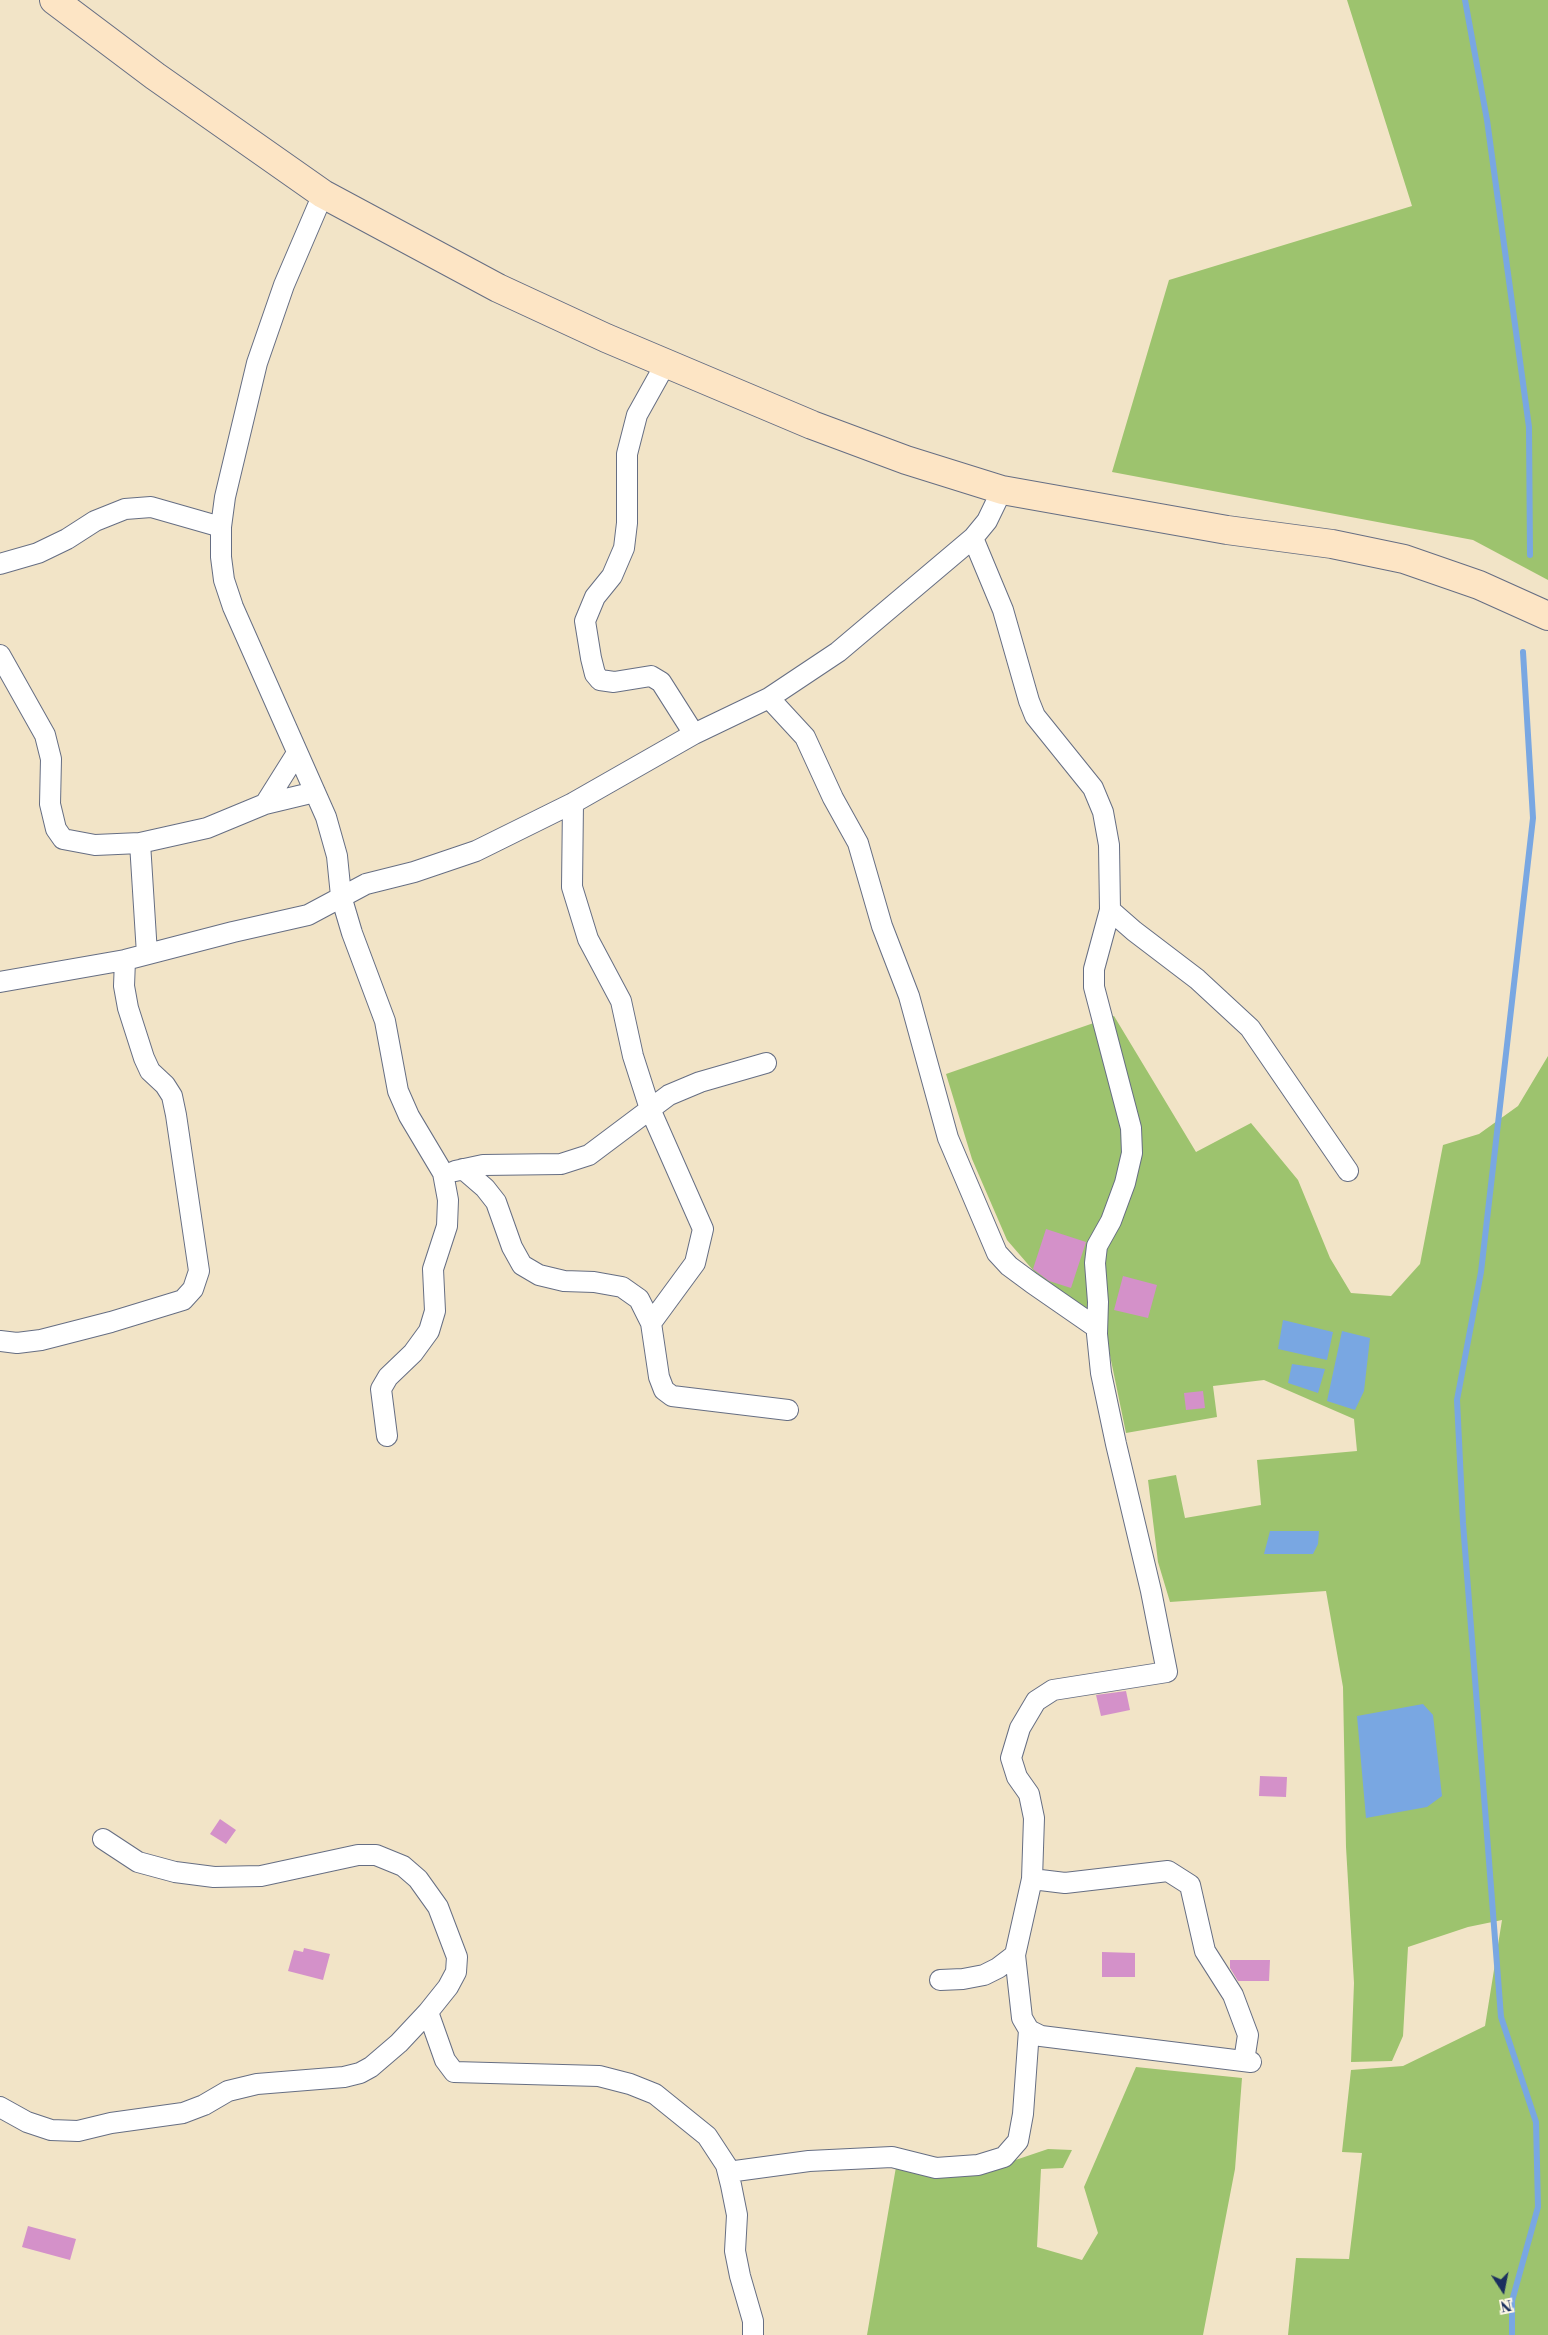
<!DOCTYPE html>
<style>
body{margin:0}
#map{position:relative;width:1548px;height:2335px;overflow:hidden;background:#f2e4c7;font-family:"Libre Bodoni",serif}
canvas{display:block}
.north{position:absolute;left:1478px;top:2265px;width:50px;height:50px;-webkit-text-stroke:4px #fcf5e5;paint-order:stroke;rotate:169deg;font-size:14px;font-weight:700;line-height:20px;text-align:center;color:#1b2f5e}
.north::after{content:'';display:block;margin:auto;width:18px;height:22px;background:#1b2f5e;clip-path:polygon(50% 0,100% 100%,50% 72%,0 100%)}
</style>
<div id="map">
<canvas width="1548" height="2335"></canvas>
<div class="north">N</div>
</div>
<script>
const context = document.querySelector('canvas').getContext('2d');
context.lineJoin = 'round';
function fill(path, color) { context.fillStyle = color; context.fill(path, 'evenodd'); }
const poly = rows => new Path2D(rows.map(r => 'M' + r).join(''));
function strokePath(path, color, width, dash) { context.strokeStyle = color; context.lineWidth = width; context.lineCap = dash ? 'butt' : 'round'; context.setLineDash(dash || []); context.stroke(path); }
const green = poly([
 [1347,0,1548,0,1548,580,1473,540,1112,472,1169,280,1412,206],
 [1114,1016,1196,1152,1251,1123,1298,1180,1330,1258,1351,1293,1391,1296,1420,1264,1443,1145,1479,1134,1518,1106,1548,1056,1548,2335,1288,2335,1296,2258,1349,2259,1362,2153,1342,2152,1351,2070,1403,2066,1485,2026,1502,1920,1468,1927,1408,1947,1403,2036,1392,2061,1351,2062,1354,1983,1346,1847,1343,1687,1326,1591,1170,1602,1158,1562,1148,1480,1176,1475,1185,1518,1261,1505,1257,1460,1357,1451,1354,1419,1264,1380,1213,1386,1217,1417,1126,1433,1106,1336,1045,1284,1007,1240,972,1159,946,1074],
 [1136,2067,1242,2078,1235,2169,1203,2335,867,2335,896,2167,977,2173,1048,2149,1072,2150,1063,2168,1041,2169,1037,2247,1082,2260,1098,2233,1084,2187]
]);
const water = poly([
 [1283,1320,1333,1332,1327,1360,1278,1349],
 [1342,1331,1370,1338,1364,1391,1355,1410,1327,1401],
 [1292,1364,1325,1369,1318,1393,1288,1383],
 [1270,1531,1319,1531,1318,1544,1313,1554,1264,1554],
 [1423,1704,1433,1715,1442,1796,1427,1807,1366,1818,1357,1716]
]);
const stream = poly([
 [1465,0,1487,120,1529,427,1530,555],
 [1512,2335,1512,2301,1538,2207,1536,2122,1501,2017,1463,1523,1457,1400,1481,1272,1533,818,1523,652]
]);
const building = poly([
 [1046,1229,1086,1242,1071,1288,1049,1281,1033,1269],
 [1123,1276,1157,1285,1148,1318,1114,1310],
 [1203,1391,1205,1408,1186,1410,1184,1393],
 [1126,1691,1130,1710,1101,1716,1096,1695],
 [1260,1776,1287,1777,1286,1797,1259,1796],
 [220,1819,236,1830,226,1844,210,1834],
 [304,1948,330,1954,323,1980,288,1971,294,1950,303,1952],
 [1102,1952,1135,1953,1135,1977,1102,1977],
 [1230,1960,1270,1960,1269,1981,1238,1981,1230,1968],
 [28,2226,76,2239,70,2260,22,2247]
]);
const street = poly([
 [323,194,284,285,257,363,225,497,221,527,221,557,224,580,233,607,326,817,337,856,341,896,352,933,385,1021,398,1091,409,1116,443,1173,448,1200,447,1226,433,1269,435,1311,429,1331,413,1353,388,1377,381,1389,387,1436],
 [666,363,637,415,627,454,627,523,624,548,612,576,595,597,585,621,591,658,595,674,600,680,614,682,651,676,661,682,694,734,769,698,838,652,973,538,987,521,1002,490],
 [973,538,1003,610,1029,701,1035,716,1093,788,1103,812,1109,845,1110,910,1094,969,1094,987,1131,1128,1132,1153,1125,1183,1111,1221,1097,1246,1095,1263,1098,1302,1097,1334,1101,1373,1116,1444,1151,1591,1167,1672,1053,1690,1036,1701,1020,1728,1011,1758,1017,1777,1029,1794,1034,1818,1032,1879,1015,1955,1022,2018,1029,2030,1041,2036,1251,2062],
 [0,564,38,553,67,539,95,521,125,509,151,507,221,527],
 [0,655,45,735,51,759,50,804,56,829,63,839,95,845,140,843,207,828,265,804,315,792],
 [769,698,805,737,833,798,858,843,882,926,909,996,948,1138,997,1253,1009,1266,1032,1283,1097,1328],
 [573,803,572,887,588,939,621,1001,633,1056,650,1109,703,1229,695,1263,651,1323],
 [265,804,297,753],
 [140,843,147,954],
 [1110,910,1134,931,1197,979,1250,1028,1348,1171],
 [0,982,125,960,233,932,308,915,366,884,414,872,476,851,573,803,694,734],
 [463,1169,485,1188,496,1202,512,1247,522,1265,539,1275,564,1281,594,1282,622,1287,639,1299,651,1323,659,1377,664,1390,672,1396,788,1410],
 [455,1171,483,1165,561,1164,589,1155,669,1095,700,1082,766,1063],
 [0,1341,17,1343,41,1340,111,1322,183,1300,193,1289,199,1271,176,1115,172,1096,165,1085,150,1071,144,1058,128,1008,124,986,125,960],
 [103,1839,138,1862,175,1872,214,1877,261,1876,358,1855,376,1855,403,1866,418,1879,438,1907,457,1957,456,1972,448,1987,428,2012],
 [1032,1879,1065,1883,1168,1871,1190,1885,1205,1951,1233,1995,1248,2035,1244,2061],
 [940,1980,963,1979,984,1975,998,1968,1015,1955],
 [0,2107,27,2122,51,2130,78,2131,111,2123,183,2113,204,2105,228,2091,257,2084,344,2077,360,2073,371,2067,399,2043,428,2012,445,2060,454,2072,599,2076,630,2084,655,2094,707,2136,726,2165,731,2185,737,2215,735,2251,740,2276,753,2321,753,2335],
 [728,2172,809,2161,892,2157,936,2168,978,2165,1004,2157,1018,2141,1023,2114,1029,2030]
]);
const secondary = poly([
 [54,0,155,76,323,194,498,288,606,338,812,425,906,460,1002,490,1227,530,1332,544,1404,559,1479,585,1548,616]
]);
fill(green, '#9dc36e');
fill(water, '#79a7e2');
strokePath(stream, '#79a7e2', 6);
fill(building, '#d491c9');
strokePath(street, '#666e83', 22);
strokePath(secondary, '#666e83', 30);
strokePath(street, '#fff', 20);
strokePath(secondary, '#fde5c5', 28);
</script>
